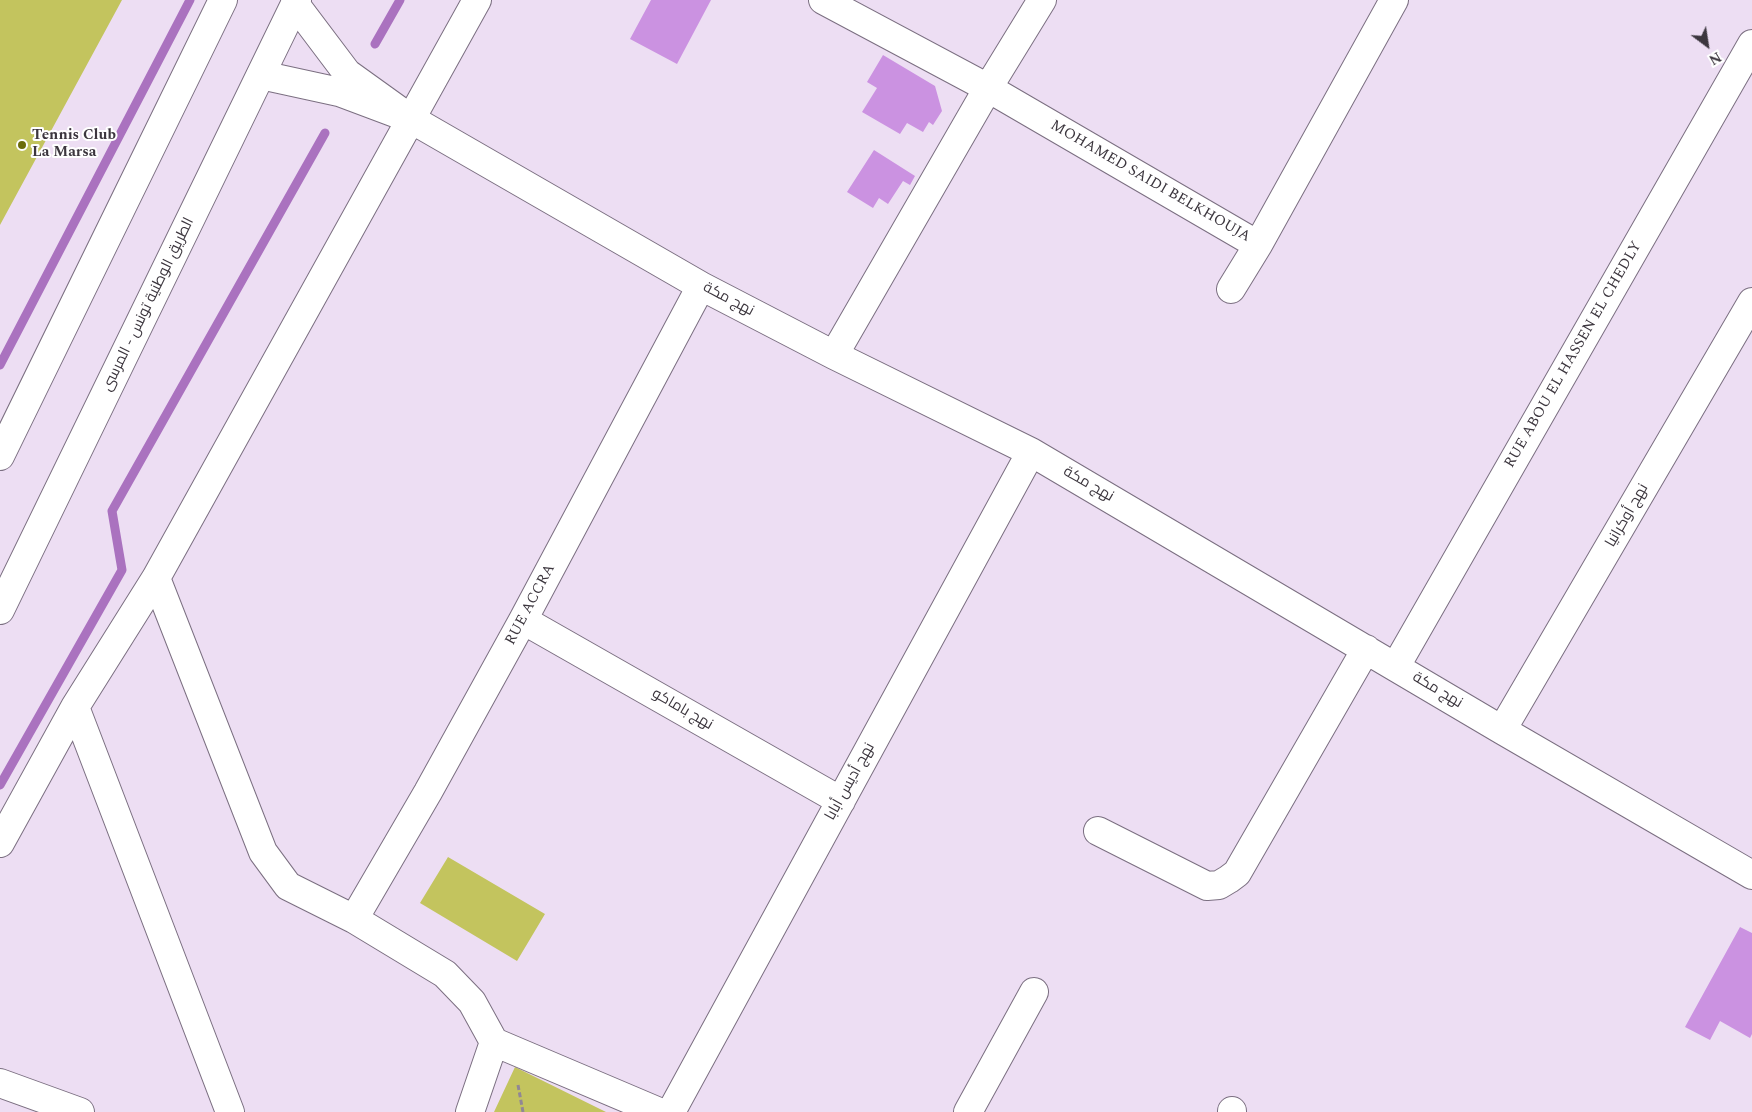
<!DOCTYPE html>
<meta charset="utf-8">
<style>
body{margin:0}
#map{position:relative;width:1752px;height:1112px;overflow:hidden;background:#eddef3;font-family:Spectral,serif}
canvas{display:block}
.north{position:absolute;left:1682px;top:20px;width:50px;height:50px;-webkit-text-stroke:4px #fff;paint-order:stroke;rotate:149deg;font-size:14px;font-weight:700;line-height:20px;text-align:center;color:#3c363e}
.north::after{content:'';display:block;margin:auto;width:18px;height:22px;background:#3c363e;clip-path:polygon(50% 0,100% 100%,50% 72%,0 100%)}
</style>
<div id="map">
<canvas width="1752" height="1112"></canvas>
<div class="north">N</div>
</div>
<script>
const context = document.querySelector('canvas').getContext('2d');
context.lineJoin = 'round';
function fill(path, color) { context.fillStyle = color; context.fill(path, 'evenodd'); }
const poly = rows => new Path2D(rows.map(r => 'M' + r).join(''));
function strokePath(path, color, width, dash) { context.strokeStyle = color; context.lineWidth = width; context.lineCap = dash ? 'butt' : 'round'; context.setLineDash(dash || []); context.stroke(path); }
function write(font, color, halo, rows, align = 'center') {
  context.font = font + ' Spectral,Cairo,serif'; context.lineWidth = 4; context.setLineDash([]); context.textBaseline = 'middle'; context.strokeStyle = halo; context.fillStyle = color; for (const [text, x, y, turn = 0] of rows) {
    context.save(); context.translate(x, y); context.rotate((+turn || 0) * Math.PI / 180); context.textAlign = isNaN(turn) ? turn : align; if (halo) context.strokeText(text, 0, 0); context.fillText(text, 0, 0); context.restore();
  }
}
const green = poly([
 [0,0,122,0,0,225],
 [448,857,545,914,517,961,420,903],
 [515,1067,606,1112,494,1112]
]);
const stream = poly([
 [375,44,400,0],
 [0,365,190,0],
 [0,785,122,570,112,511,325,133]
]);
const building = poly([
 [651,0,711,0,677,64,630,39],
 [883,55,935,86,942,111,933,125,929,122,923,132,907,123,900,134,862,112,877,88,867,82],
 [874,150,915,176,910,185,903,181,888,204,879,198,873,208,847,192],
 [1740,927,1752,933,1752,1034,1750,1038,1720,1021,1710,1040,1685,1027]
]);
const path = poly([
 [518,1085,523,1112]
]);
const minor = poly([
 [823,0,988,88,1258,245],
 [261,75,339,92,411,119,347,73,295,4],
 [411,119,701,286,834,355,1031,452,1502,730,1752,875],
 [1231,289,1258,245,1394,0],
 [834,355,988,88,1042,0],
 [156,578,263,852,288,886,354,919,445,974,472,1002,494,1042,659,1112],
 [523,620,841,801],
 [1396,666,1752,44],
 [75,707,230,1112],
 [1502,730,1752,302],
 [1098,831,1207,886,1219,885,1229,879,1237,873,1366,649],
 [0,843,75,707,156,578,477,0],
 [354,919,428,792,523,620,701,286],
 [0,1083,80,1112],
 [470,1112,494,1042],
 [671,1112,1031,452],
 [968,1112,1034,992],
 [1232,1112,1232,1111]
]);
const highway = poly([
 [0,456,223,0],
 [0,610,297,0]
]);
const markers = [
 [22,145,5,"#6c6c0b"]
];
const poiNames = [
 ["Tennis Club",32,136],
 ["La Marsa",32,153]
];
const streetNames = [
 ["MOHAMED SAIDI BELKHOUJA",1150,182,30],
 ["نهج مكة",728,300,28],
 ["الطريق الوطنية تونس - المرسى",149,305,-64],
 ["RUE ABOU EL HASSEN EL CHEDLY",1574,355,-60],
 ["نهج مكة",1088,485,30],
 ["نهج أوكرانيا",1628,516,-60],
 ["RUE ACCRA",531,605,-62],
 ["نهج مكة",1437,691,31],
 ["نهج باماكو",682,710,30],
 ["نهج أديس أبابا",851,782,-61]
];
fill(green, '#c3c45e');
strokePath(stream, '#aa72bf', 9);
fill(building, '#cb92e1');
strokePath(minor, '#7b6f81', 30);
strokePath(highway, '#7b6f81', 30);
strokePath(path, '#918795', 3, [5, 2.5]);
strokePath(minor, '#fff', 28);
strokePath(highway, '#fff', 28);
for (const [x, y, r, color] of markers) { const dot = new Path2D(); dot.arc(x, y, r, 0, 2 * Math.PI); context.fillStyle = color; context.fill(dot); strokePath(dot, '#fff', 2); }
write('bold 15px', '#3c363e', '#fff', poiNames, 'left');
write('15px', '#3c363e', '#fff', streetNames);
</script>
